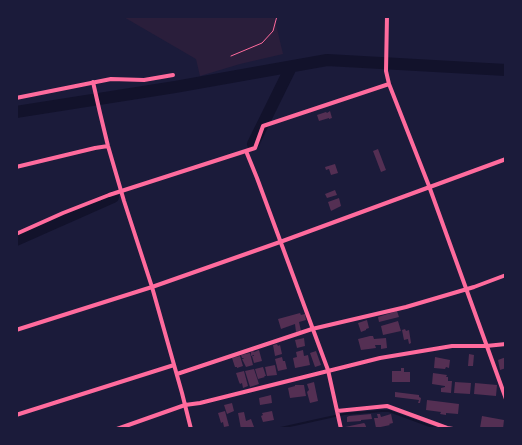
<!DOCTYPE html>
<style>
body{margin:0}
#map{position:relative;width:522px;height:445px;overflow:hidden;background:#1b1b3a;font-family:Lato,sans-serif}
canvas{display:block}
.frame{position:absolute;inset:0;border:18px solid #1b1b3a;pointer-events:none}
</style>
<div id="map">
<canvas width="522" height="445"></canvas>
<div class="frame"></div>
</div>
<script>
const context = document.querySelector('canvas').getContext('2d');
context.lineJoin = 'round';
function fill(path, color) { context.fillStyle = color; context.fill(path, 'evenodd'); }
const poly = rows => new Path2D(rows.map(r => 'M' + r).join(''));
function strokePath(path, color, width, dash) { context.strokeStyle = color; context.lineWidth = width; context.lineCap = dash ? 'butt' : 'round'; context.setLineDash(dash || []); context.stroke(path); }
const green = poly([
 [122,16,274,16,283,54,240,64,200,76,196,59]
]);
const stream = poly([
 [276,429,344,414,382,411,389,411,438,429]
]);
const river = poly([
 [16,112,175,87,327,60,506,70],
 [253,144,291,67],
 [16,240,113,197]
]);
const building = poly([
 [330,111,332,118,329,119,329,118,319,121,317,115,326,112,327,113],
 [378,149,386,170,381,172,373,151],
 [335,164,338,173,331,175,329,169,326,170,325,167],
 [335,190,337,195,327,198,325,194],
 [339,198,341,206,331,211,328,202],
 [397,311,399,317,379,322,378,317],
 [300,313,301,315,305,314,306,320,299,322,301,331,296,332,295,324,281,329,278,319],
 [367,320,369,328,366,329,366,330,361,332,358,323],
 [398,321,401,331,383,335,381,326],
 [405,329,406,331,409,330,411,343,409,344,408,339,404,340,402,330],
 [370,336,373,336,374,339,386,338,387,348,381,349,381,345,375,345,376,348,361,350,358,339],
 [304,338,305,346,297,348,295,340],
 [277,344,278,346,280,345,282,354,275,356,273,345],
 [259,350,262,361,254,363,252,356,254,356,254,355,251,356,251,352,253,351,254,352],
 [303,350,304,356,308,355,310,365,295,368,293,358,297,357,296,352],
 [316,351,321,365,315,367,310,353],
 [250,353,253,365,246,367,242,359,244,359,243,358,242,358,241,355],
 [469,354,474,355,473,366,468,366],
 [240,356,243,366,237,368,237,367,235,367,232,358],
 [282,357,283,361,285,361,287,369,278,371,275,359],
 [435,357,450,360,449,368,446,367,445,369,434,368],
 [506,357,506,368,500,370,498,360],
 [275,365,277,375,267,376,265,367],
 [263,367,266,376,264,376,265,377,258,379,255,369],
 [401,368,404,368,404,372,410,372,410,382,392,382,392,371,401,371],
 [254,369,259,384,250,387,245,371],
 [244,371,248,386,243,388,242,383,240,384,239,382,236,373],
 [433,373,447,375,446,377,448,377,448,381,452,381,451,393,441,392,441,388,445,387,445,386,432,384],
 [314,382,318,401,310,403,307,392,309,390,307,384],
 [455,382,471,383,470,394,454,393],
 [475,383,497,385,496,396,474,394],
 [295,385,304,385,306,396,290,398,288,388,295,386],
 [395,392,419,395,419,397,421,398,420,403,418,403,419,400,395,397],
 [271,395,272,403,260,405,259,398],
 [427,400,459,404,458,414,446,413,446,415,440,414,441,412,426,410],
 [232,403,234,411,227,414,224,405],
 [225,411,229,426,224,427,223,422,221,423,218,413],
 [272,411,274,420,263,422,261,416,263,415,262,413],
 [244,412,246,421,251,419,254,427,241,429,238,413],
 [371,414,372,419,361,420,361,421,347,422,347,417,349,416],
 [377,414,380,414,381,417,391,414,393,423,389,424,390,425,376,428,374,418,378,418],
 [482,416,504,420,503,429,480,428],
 [364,423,365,424,367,429,346,429,345,427]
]);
const path = poly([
 [231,56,262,43,273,31,277,16]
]);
const minor = poly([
 [387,16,386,71,389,84,429,186,506,399],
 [93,82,100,113,108,146,124,201,152,287,182,393,191,429],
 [16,98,111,79,144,80,173,75],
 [246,151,257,178,328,370,341,429],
 [16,167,95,148,108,146],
 [16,234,63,213,109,195,255,148,263,126,389,84],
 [16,330,152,287,280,242,506,159],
 [177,374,312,329,406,307,474,287,506,275],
 [337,411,387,406,447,428,453,429],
 [16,415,174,365],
 [117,429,185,405,200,403,380,358,452,346,486,346,506,344]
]);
fill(green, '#2a1e3b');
strokePath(stream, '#12122b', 2);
strokePath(river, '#12122b', 12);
fill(building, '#542f53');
strokePath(path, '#ff6b9d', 1);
strokePath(minor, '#ff6b9d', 4);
</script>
